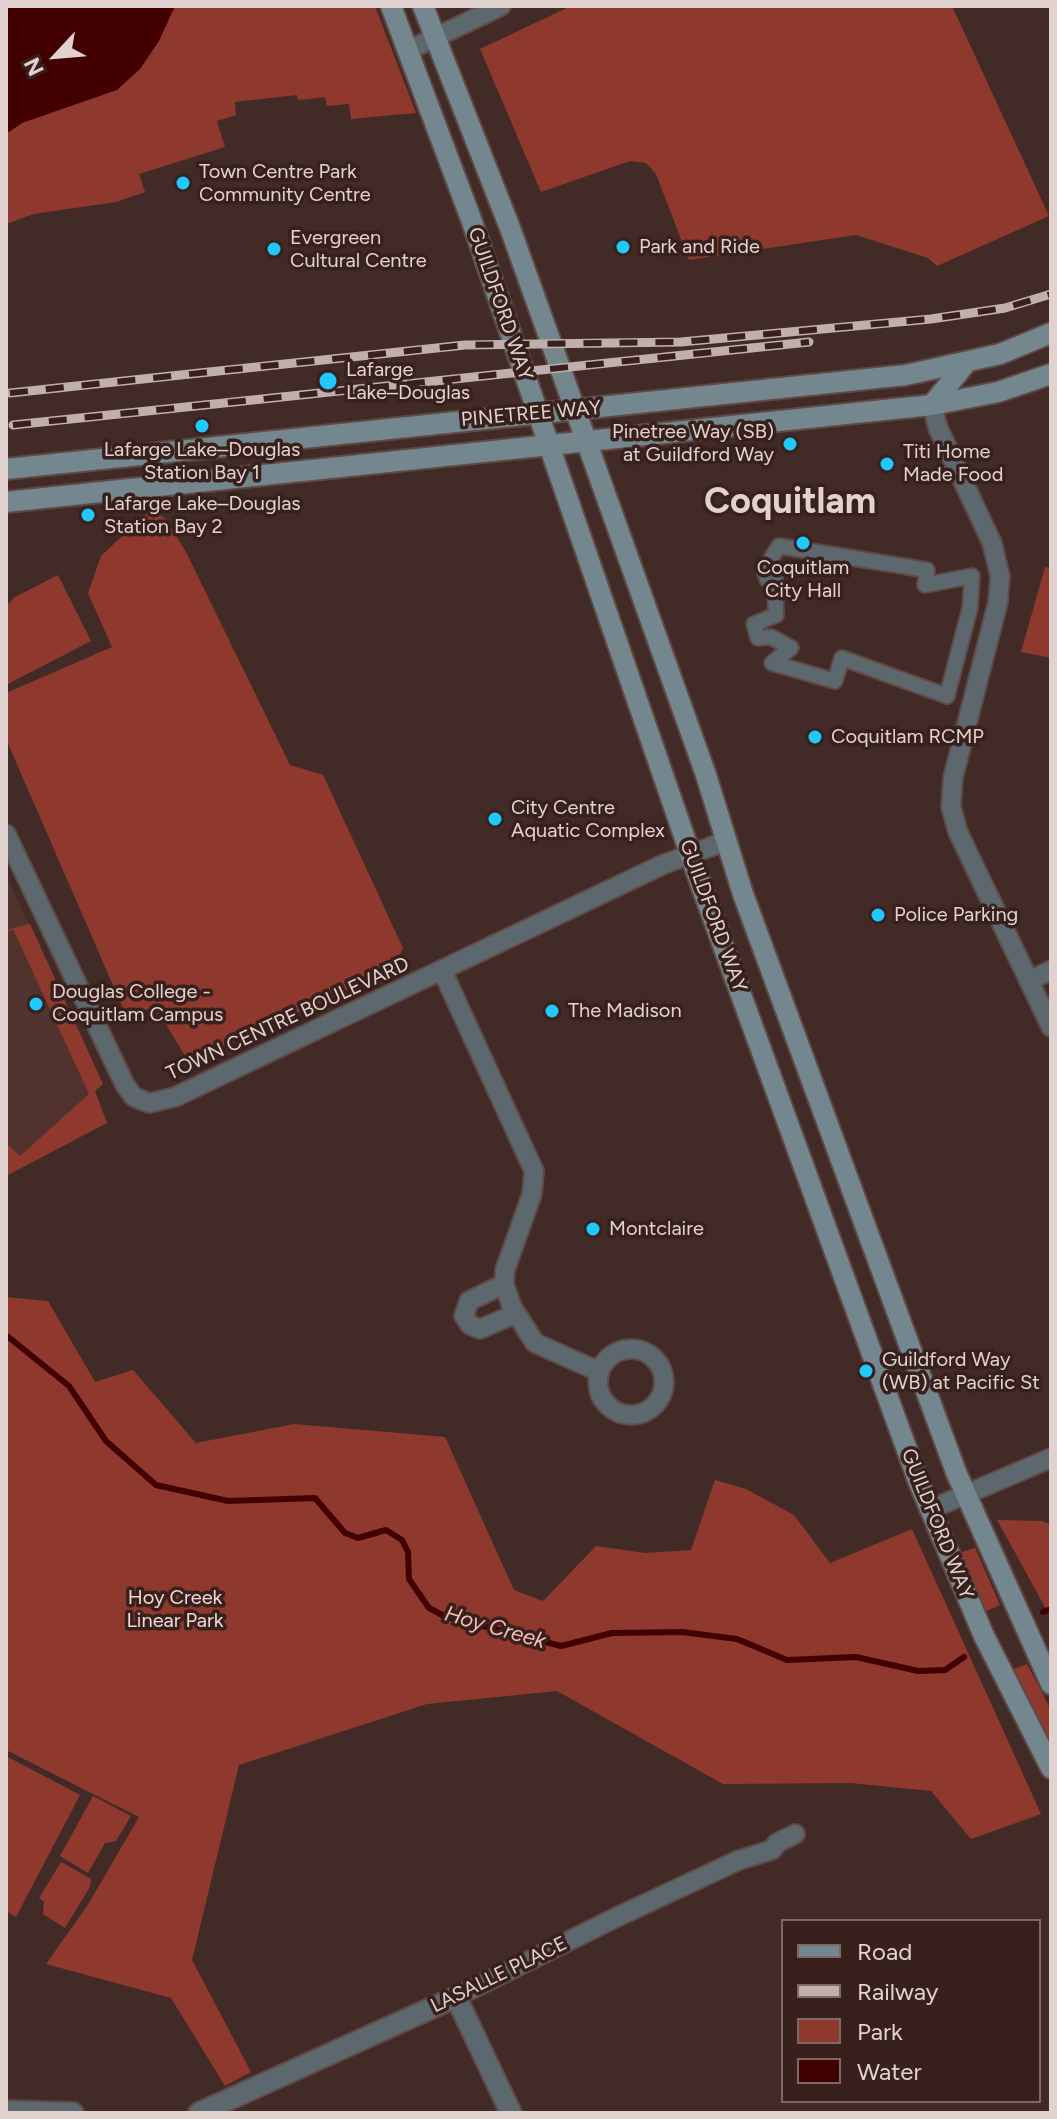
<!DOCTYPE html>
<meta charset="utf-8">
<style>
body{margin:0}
#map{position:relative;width:1057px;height:2119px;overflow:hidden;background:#422b27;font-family:Figtree,sans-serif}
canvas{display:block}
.frame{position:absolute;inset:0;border:8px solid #e2d2cf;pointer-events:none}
.legend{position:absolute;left:781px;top:1919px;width:260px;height:184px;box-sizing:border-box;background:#38211d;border:2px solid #7c6864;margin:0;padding:10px 14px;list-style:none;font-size:24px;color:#e2d2cf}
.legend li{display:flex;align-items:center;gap:16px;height:40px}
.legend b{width:40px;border:2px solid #7c6864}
.north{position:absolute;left:16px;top:16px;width:80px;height:80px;-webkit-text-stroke:6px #38211d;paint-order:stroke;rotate:244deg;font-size:22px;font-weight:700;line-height:32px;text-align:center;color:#e2d2cf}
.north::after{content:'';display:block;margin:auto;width:28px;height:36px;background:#e2d2cf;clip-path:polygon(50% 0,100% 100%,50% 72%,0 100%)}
</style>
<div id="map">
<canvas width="1057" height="2119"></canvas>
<div class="frame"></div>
<ul class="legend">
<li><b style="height:10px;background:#74868e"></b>Road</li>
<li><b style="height:10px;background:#c0afac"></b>Railway</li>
<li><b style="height:22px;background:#8f392e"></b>Park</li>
<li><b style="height:22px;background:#430000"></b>Water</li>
</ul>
<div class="north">N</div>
</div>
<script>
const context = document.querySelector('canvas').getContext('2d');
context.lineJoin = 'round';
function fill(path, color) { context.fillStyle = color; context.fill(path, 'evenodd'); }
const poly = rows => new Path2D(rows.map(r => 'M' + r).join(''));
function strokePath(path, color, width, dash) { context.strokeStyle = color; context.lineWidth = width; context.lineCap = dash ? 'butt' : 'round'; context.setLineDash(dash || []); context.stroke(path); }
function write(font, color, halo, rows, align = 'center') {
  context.font = font + ' Figtree,sans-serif'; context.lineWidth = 7; context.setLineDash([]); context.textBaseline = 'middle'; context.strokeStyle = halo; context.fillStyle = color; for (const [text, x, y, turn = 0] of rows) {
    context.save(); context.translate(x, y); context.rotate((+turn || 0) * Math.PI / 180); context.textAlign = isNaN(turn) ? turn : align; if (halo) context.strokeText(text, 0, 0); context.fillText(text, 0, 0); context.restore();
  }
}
const built = poly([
 [6,875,103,1084,20,1156,6,1156]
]);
const green = poly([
 [6,6,375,6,416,113,351,119,349,104,327,106,325,97,298,100,297,95,235,102,236,115,217,121,225,147,139,174,145,192,116,202,34,214,6,224],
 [571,6,952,6,1049,216,937,266,928,258,856,235,689,260,656,174,646,163,630,161,541,192,480,49],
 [151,509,167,520,187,554,290,765,323,775,403,948,395,968,189,1062,157,1010,138,1009,126,1015,6,739,6,693,112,647,88,593,101,556],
 [1045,567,1051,568,1051,658,1021,652],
 [58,575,91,641,6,685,6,606,15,597],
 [30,924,103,1084,95,1091,107,1123,6,1176,6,1143,20,1156,89,1094,13,929,6,932,6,930],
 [6,1297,48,1301,95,1382,133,1370,196,1443,294,1424,445,1437,514,1590,543,1601,596,1546,645,1553,691,1550,715,1480,746,1489,794,1515,830,1563,912,1529,1041,1814,971,1839,931,1791,851,1783,723,1784,557,1691,427,1704,239,1765,192,1960,251,2072,225,2086,171,1998,46,1964,89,1903,139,1817,6,1750],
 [997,1520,1042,1521,1051,1525,1051,1618],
 [975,1548,1000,1605,982,1613,959,1553],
 [1027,1664,1051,1710,1051,1750,1009,1671],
 [6,1756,80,1795,16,1917,6,1911],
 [93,1796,131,1816,116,1841,105,1843,88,1873,60,1856],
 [61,1862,91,1879,90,1887,65,1928,43,1914,44,1902,39,1898]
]);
const water = poly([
 [6,6,175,6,159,41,140,69,117,90,22,123,6,134]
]);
const stream = poly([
 [6,1335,69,1386,106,1441,156,1485,228,1501,315,1498,345,1533,358,1538,386,1530,402,1540,408,1552,409,1579,429,1608,444,1616,561,1646,612,1633,682,1632,737,1639,787,1660,856,1657,918,1671,945,1670,964,1657],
 [1043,1612,1051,1609]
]);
const pedestrian = poly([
 [779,546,927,570,925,585,972,576,970,608,947,696,842,658,835,681,772,663,791,648,771,637,758,638,754,624,776,615,775,580,767,579,764,570,779,546]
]);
const minor = poly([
 [407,51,501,6],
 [932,405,938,428,992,543,1000,576,998,602,953,778,951,807,958,832,1051,1027],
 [6,834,125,1085,134,1097,149,1103,175,1097,662,865,726,841],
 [442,970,534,1171,532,1194,505,1270,504,1284,512,1307,535,1343,600,1372],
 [1029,981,1051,970],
 [504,1284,469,1301,464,1316,470,1325,480,1329,515,1314],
 '598 1382a33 33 0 1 1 66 0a33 33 0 1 1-66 0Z',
 [929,1510,1051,1458],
 [456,1997,617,1917,739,1860,772,1850,777,1843,795,1834]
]);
const tertiary = poly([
 [6,2111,73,2113],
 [199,2113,456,1997,511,2113]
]);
const secondary = poly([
 [391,6,471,219,701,885,918,1480,984,1636,1051,1768],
 [423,6,510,228,705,772,743,894,956,1472,1051,1684],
 [932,405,966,363],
 [6,469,906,375,1000,354,1051,333],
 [6,502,932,405,998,392,1051,374]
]);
const rail = poly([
 [10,393,465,345,681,342,931,319,1005,308,1051,294],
 [13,425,809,342]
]);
const markers = [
 [183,183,8,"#1dc9fd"],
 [623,247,8,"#1dc9fd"],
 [274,249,8,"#1dc9fd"],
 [328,381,10,"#1dc9fd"],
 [202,426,8,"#1dc9fd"],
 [790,444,8,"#1dc9fd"],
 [887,464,8,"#1dc9fd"],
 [88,515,8,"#1dc9fd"],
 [803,543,8,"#1dc9fd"],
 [815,737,8,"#1dc9fd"],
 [495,819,8,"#1dc9fd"],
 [878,915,8,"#1dc9fd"],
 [36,1004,8,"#1dc9fd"],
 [552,1011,8,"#1dc9fd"],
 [593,1229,8,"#1dc9fd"],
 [866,1371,8,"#1dc9fd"]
];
const poiNames = [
 ["Town Centre Park",199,172],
 ["Community Centre",199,195],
 ["Evergreen",290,238],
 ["Cultural Centre",290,261],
 ["Park and Ride",639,247],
 ["Lafarge",346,370],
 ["Lake–Douglas",346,393],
 ["Pinetree Way (SB)",774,432,"right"],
 ["at Guildford Way",774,455,"right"],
 ["Lafarge Lake–Douglas",202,450,"center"],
 ["Station Bay 1",202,473,"center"],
 ["Titi Home",903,452],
 ["Made Food",903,475],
 ["Lafarge Lake–Douglas",104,504],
 ["Station Bay 2",104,527],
 ["Coquitlam",803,568,"center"],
 ["City Hall",803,591,"center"],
 ["Coquitlam RCMP",831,737],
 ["City Centre",511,808],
 ["Aquatic Complex",511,831],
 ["Police Parking",894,915],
 ["Douglas College -",52,992],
 ["Coquitlam Campus",52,1015],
 ["The Madison",568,1011],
 ["Montclaire",609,1229],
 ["Guildford Way",882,1360],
 ["(WB) at Pacific St",882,1383]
];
const streetNames = [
 ["GUILDFORD WAY",500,304,71],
 ["PINETREE WAY",531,414,-5],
 ["GUILDFORD WAY",713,916,70],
 ["TOWN CENTRE BOULEVARD",288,1019,-25],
 ["GUILDFORD WAY",937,1524,68],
 ["LASALLE PLACE",499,1975,-26]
];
const parkNames = [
 ["Hoy Creek",175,1598],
 ["Linear Park",175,1621]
];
const waterNames = [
 ["Hoy Creek",495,1628,16]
];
const townNames = [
 ["Coquitlam",790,502]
];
fill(built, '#51322d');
fill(green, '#8f392e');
fill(water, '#430000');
strokePath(stream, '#430000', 6);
strokePath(pedestrian, '#5f4945', 18);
strokePath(minor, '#5f4945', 22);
strokePath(tertiary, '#5f4945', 24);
strokePath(secondary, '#5f4945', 24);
strokePath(pedestrian, '#5c686d', 14);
strokePath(minor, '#5c686d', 18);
strokePath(tertiary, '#5c686d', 20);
strokePath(secondary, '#74868e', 20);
strokePath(rail, '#c0afac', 9);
strokePath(rail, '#38211d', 6, [18]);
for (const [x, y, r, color] of markers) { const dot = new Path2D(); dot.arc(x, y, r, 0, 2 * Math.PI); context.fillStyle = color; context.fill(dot); strokePath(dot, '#38211d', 3); }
write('20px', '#e2d2cf', '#38211d', poiNames, 'left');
write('20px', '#e2d2cf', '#38211d', streetNames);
write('20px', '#f3d8d3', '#38211d', parkNames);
write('italic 22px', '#f1bcb3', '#38211d', waterNames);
write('bold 36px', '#e2d2cf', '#38211d', townNames);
</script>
